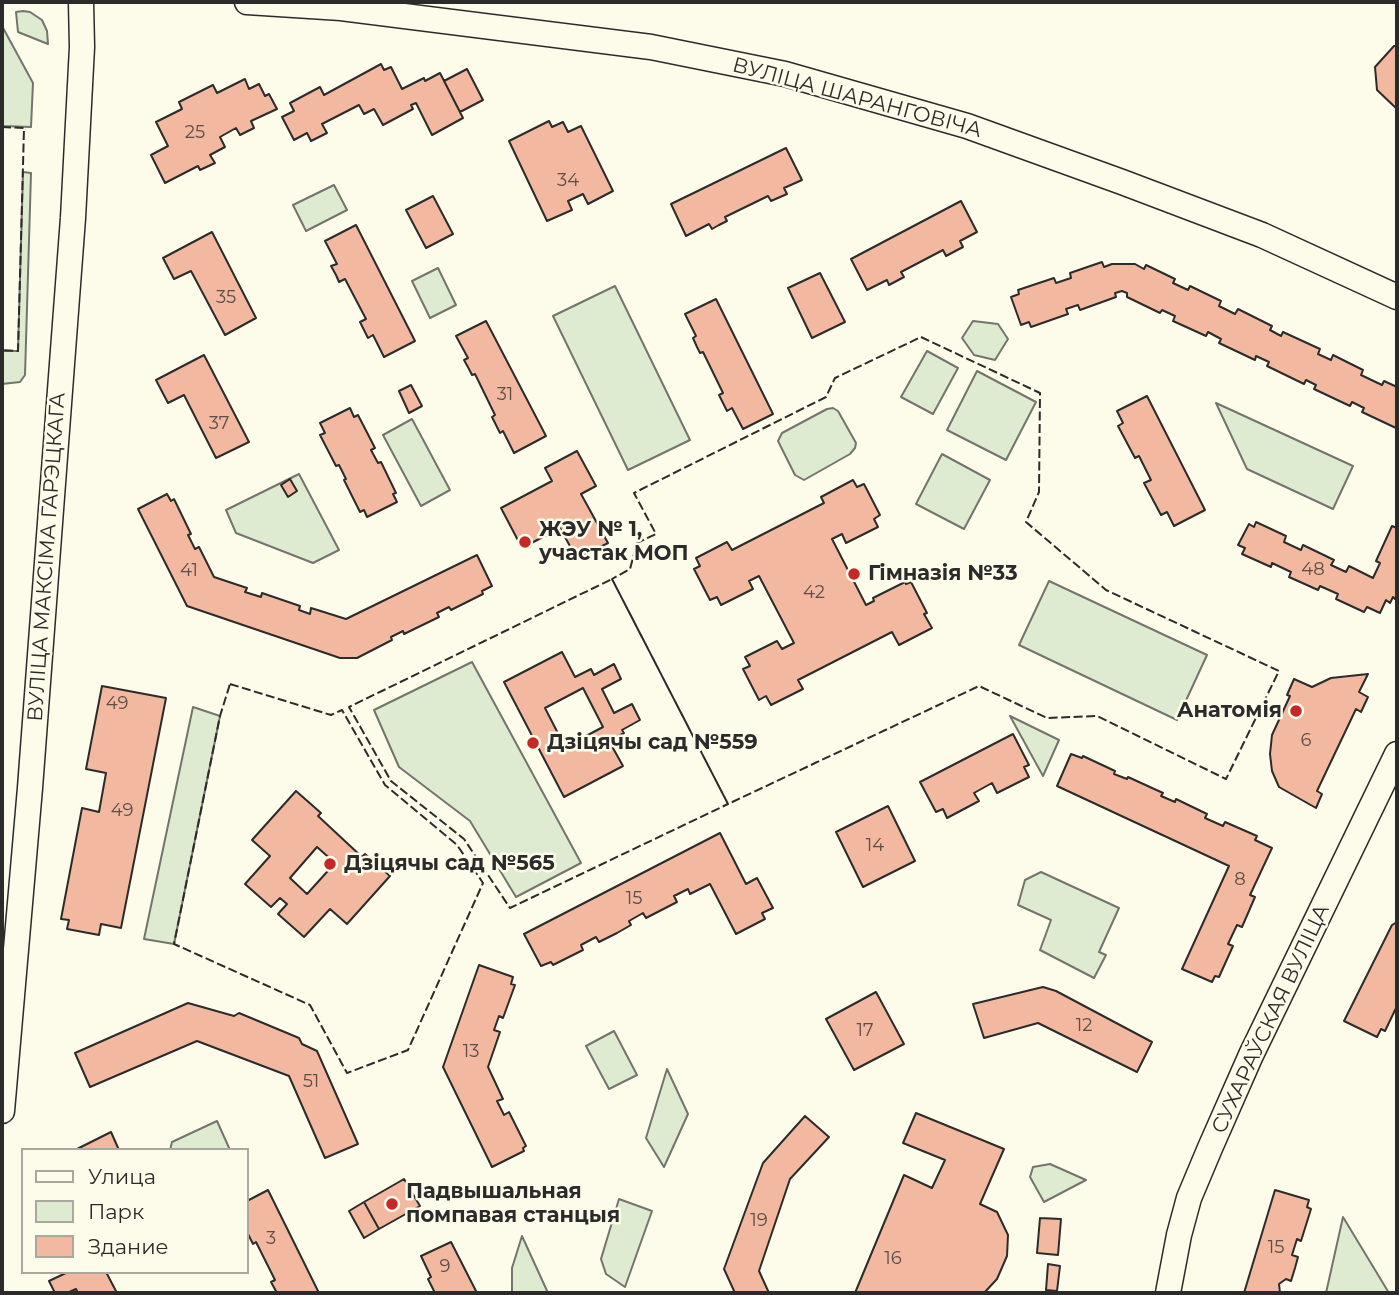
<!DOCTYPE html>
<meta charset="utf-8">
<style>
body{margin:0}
#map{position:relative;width:1399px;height:1295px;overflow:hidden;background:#fdfbea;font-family:Montserrat,sans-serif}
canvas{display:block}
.frame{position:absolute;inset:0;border:4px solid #2b2b2b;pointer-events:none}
.legend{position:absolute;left:21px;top:1148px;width:228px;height:126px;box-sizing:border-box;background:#fdfbea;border:2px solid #a9a89e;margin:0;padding:9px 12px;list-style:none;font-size:21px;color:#2b2b2b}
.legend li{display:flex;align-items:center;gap:14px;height:35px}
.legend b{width:35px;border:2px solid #a9a89e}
</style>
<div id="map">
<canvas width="1399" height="1295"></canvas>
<div class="frame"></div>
<ul class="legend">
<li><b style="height:9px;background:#fdfbea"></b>Улица</li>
<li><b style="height:19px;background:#deebd1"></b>Парк</li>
<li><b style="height:19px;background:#f2b8a0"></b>Здание</li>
</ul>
</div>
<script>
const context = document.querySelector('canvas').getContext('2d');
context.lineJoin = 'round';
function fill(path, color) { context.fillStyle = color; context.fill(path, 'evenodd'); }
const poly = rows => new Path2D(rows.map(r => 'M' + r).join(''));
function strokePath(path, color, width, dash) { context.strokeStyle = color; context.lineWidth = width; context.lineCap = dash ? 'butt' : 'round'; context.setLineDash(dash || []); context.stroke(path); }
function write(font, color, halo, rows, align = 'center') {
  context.font = font + ' Montserrat,sans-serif'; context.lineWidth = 5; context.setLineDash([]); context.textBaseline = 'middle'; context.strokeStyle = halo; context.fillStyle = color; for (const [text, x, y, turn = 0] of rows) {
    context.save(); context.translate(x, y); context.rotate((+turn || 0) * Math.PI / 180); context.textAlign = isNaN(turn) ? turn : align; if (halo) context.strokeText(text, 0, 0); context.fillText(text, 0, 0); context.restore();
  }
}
const green = poly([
 [23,11,30,12,42,20,47,31,48,44,18,32,16,12,23,11],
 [2,26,33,83,31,127,2,126,2,26],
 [23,172,31,173,25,375,20,382,2,384,2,351,18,351,23,172],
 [334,185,347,210,306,231,293,205,334,185],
 [438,268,456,305,430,318,412,281,438,268],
 [615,286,690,440,628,470,553,316,615,286],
 [973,321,998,324,1008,339,995,360,974,355,962,338,973,321],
 [927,351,958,368,933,414,901,397,927,351],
 [977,371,1036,402,1006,460,947,430,977,371],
 [1216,403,1353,466,1333,509,1247,469,1216,403],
 [833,408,838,411,856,443,855,448,850,454,804,480,795,475,778,441,782,433,827,409,833,408],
 [412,419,450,490,421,506,383,435,412,419],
 [942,454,990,480,964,529,916,504,942,454],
 [299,474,339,550,313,563,236,533,226,510,299,474],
 [1049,581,1207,655,1177,720,1019,645,1049,581],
 [472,662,581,863,516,897,470,821,399,767,374,710,472,662],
 [193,707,220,716,174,944,144,939,193,707],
 [1010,716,1059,740,1043,776,1010,716],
 [1041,872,1119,908,1099,952,1106,955,1094,978,1040,950,1051,920,1018,905,1025,880,1041,872],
 [614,1031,637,1075,609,1089,586,1046,614,1031],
 [667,1069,688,1114,664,1167,646,1138,667,1069],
 [217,1121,230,1150,170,1150,172,1142,217,1121],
 [1050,1164,1086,1180,1044,1202,1030,1177,1033,1167,1050,1164],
 [619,1199,652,1211,625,1287,606,1274,601,1259,619,1199],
 [1343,1217,1389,1293,1326,1293,1343,1217],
 [522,1236,548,1293,512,1293,512,1268,522,1236]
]);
const building = poly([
 [1394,46,1397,46,1397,109,1377,90,1375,67,1394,46],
 [381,64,384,70,391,67,402,89,424,78,425,81,440,73,463,118,432,135,416,103,411,105,413,109,383,125,374,109,364,114,359,105,322,124,327,133,311,141,307,133,294,140,282,117,294,111,290,103,320,87,324,95,381,64],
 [467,69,483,100,460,112,444,81,467,69],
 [245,79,249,89,259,84,265,96,269,94,277,109,251,121,254,128,240,135,236,128,220,137,225,147,210,155,215,163,200,170,198,166,165,183,151,155,168,146,156,122,182,109,179,102,213,85,217,93,245,79],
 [549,121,552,127,563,122,568,132,581,126,613,191,588,204,583,194,568,201,572,210,547,221,509,141,549,121],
 [786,148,802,180,784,188,787,194,771,201,768,196,725,217,727,221,719,225,712,229,709,224,686,236,671,204,786,148],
 [433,196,453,234,426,248,406,210,433,196],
 [961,201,977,232,960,241,963,247,946,256,943,250,901,272,904,277,889,285,887,280,867,290,851,259,961,201],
 [356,225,415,341,384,357,373,335,368,338,360,322,366,319,345,279,339,282,336,275,331,266,337,264,325,241,356,225],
 [212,232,256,318,225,335,191,271,174,279,163,258,212,232],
 [1102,262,1104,267,1112,264,1135,264,1144,269,1146,265,1175,279,1173,283,1188,290,1190,286,1221,301,1219,306,1235,314,1238,309,1272,326,1270,330,1281,336,1283,332,1320,349,1318,354,1331,360,1333,355,1363,370,1361,375,1382,385,1384,381,1397,387,1396,428,1362,412,1364,408,1352,402,1350,406,1314,389,1316,385,1306,380,1304,384,1267,366,1269,362,1256,356,1255,360,1219,343,1221,339,1208,332,1206,336,1173,321,1175,316,1162,310,1160,313,1127,297,1127,293,1122,291,1115,293,1116,297,1080,310,1078,305,1066,309,1068,314,1031,327,1029,322,1021,325,1011,297,1019,294,1018,290,1054,278,1056,283,1071,278,1070,273,1102,262],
 [820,273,845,322,812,338,788,288,820,273],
 [716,299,773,414,743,429,732,408,727,411,719,395,723,393,703,352,700,353,697,347,693,338,696,336,685,314,716,299],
 [486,321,546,436,514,453,503,431,500,433,492,417,495,415,475,374,472,375,469,369,464,360,468,358,456,336,486,321],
 [204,355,249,442,216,458,184,395,168,403,156,380,204,355],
 [411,385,422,406,409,413,399,391,411,385],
 [1147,396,1205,510,1174,526,1167,512,1161,515,1144,483,1151,480,1139,456,1135,458,1118,426,1123,423,1117,411,1147,396],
 [350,408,354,417,358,415,375,448,371,450,378,463,381,462,396,493,393,494,397,502,367,517,364,510,360,512,344,480,346,479,339,465,336,466,320,435,325,433,320,423,350,408],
 [577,451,596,486,581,494,608,543,577,559,560,528,522,548,501,508,552,481,545,468,577,451],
 [290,479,297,491,288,497,281,485,290,479],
 [853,480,857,487,864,484,880,515,874,519,878,527,846,543,842,534,832,539,866,605,874,601,873,598,905,582,906,584,911,582,927,613,924,614,932,628,899,645,892,632,798,680,803,689,771,705,766,696,759,700,743,669,750,666,745,657,777,641,782,649,794,643,759,576,749,581,753,589,721,605,717,597,710,600,694,569,700,566,696,558,727,542,732,550,824,503,821,497,853,480],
 [167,494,171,501,174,499,191,534,188,535,195,549,199,547,214,577,247,588,245,592,261,597,262,593,300,606,299,610,310,614,311,608,346,619,477,555,492,586,482,591,483,594,451,610,449,607,437,613,439,617,404,634,403,631,391,637,392,640,357,658,340,658,187,606,138,509,167,494],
 [1256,522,1286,536,1284,542,1301,550,1303,545,1334,560,1331,565,1346,572,1349,566,1373,578,1380,563,1376,561,1392,526,1397,528,1397,594,1395,599,1393,597,1390,603,1386,600,1380,613,1367,607,1364,612,1336,599,1338,594,1320,586,1318,590,1289,577,1291,572,1272,563,1271,567,1242,554,1245,548,1238,545,1249,524,1254,527,1256,522],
 [562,652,575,677,591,669,594,675,614,664,621,679,602,689,614,713,632,704,640,720,622,730,624,733,609,741,623,766,564,797,504,682,562,652],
 [583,688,603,727,565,747,545,708,583,688],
 [1368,674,1359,692,1368,697,1361,712,1356,709,1317,791,1322,794,1316,808,1279,787,1272,771,1270,754,1272,735,1290,696,1287,695,1294,679,1312,687,1331,678,1368,674],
 [102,686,166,698,121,928,101,924,99,935,67,929,69,920,61,919,82,808,99,812,106,773,86,769,102,686],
 [1013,734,1029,765,1024,767,1029,777,997,793,992,783,974,793,979,801,947,818,943,809,936,812,920,782,1013,734],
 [1071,754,1082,758,1083,756,1115,771,1114,774,1127,779,1128,777,1163,793,1161,796,1175,802,1176,799,1207,814,1205,818,1223,826,1225,822,1257,836,1255,840,1272,848,1250,895,1255,897,1242,927,1237,925,1228,944,1233,946,1219,977,1215,976,1212,982,1182,969,1229,866,1057,786,1071,754],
 [296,791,321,813,318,816,362,857,365,854,390,876,347,924,330,909,304,937,278,914,287,904,280,898,271,907,245,884,270,856,252,840,296,791],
 [317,847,335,863,307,894,290,878,317,847],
 [888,806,915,861,863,887,836,832,888,806],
 [720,833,746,884,757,878,773,908,762,913,765,919,736,934,710,884,690,894,688,889,674,896,677,902,646,918,643,913,629,921,631,925,617,933,599,942,596,937,581,945,583,950,553,965,551,962,541,966,524,934,720,833],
 [1397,922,1397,1006,1385,1031,1381,1029,1377,1037,1344,1021,1392,925,1397,922],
 [479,965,513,977,511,984,515,985,503,1018,499,1016,494,1030,500,1032,488,1067,503,1099,497,1101,504,1115,509,1112,526,1146,523,1148,524,1151,492,1167,443,1067,479,965],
 [1043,987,1056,991,1152,1042,1137,1072,1038,1023,984,1038,973,1004,1043,987],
 [876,992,904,1044,854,1070,826,1019,876,992],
 [188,1003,234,1016,239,1013,299,1038,302,1044,317,1051,358,1144,325,1158,289,1076,197,1041,90,1087,75,1053,188,1003],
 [916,1113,1004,1149,980,1204,997,1212,1008,1235,1007,1256,997,1279,984,1293,855,1293,904,1175,932,1188,945,1160,903,1143,916,1113],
 [805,1116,829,1137,790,1179,759,1271,769,1293,735,1293,724,1269,763,1163,805,1116],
 [111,1132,119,1150,75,1150,111,1132],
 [404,1179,420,1206,379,1229,364,1202,404,1179],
 [268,1190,319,1293,277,1293,271,1282,275,1280,256,1242,253,1244,247,1232,247,1201,268,1190],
 [1275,1190,1309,1200,1307,1207,1311,1209,1301,1241,1297,1239,1292,1255,1298,1257,1295,1268,1291,1281,1286,1279,1279,1284,1280,1293,1244,1293,1275,1190],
 [364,1202,379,1229,364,1238,349,1211,364,1202],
 [1040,1218,1061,1219,1058,1255,1037,1253,1040,1218],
 [451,1242,477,1293,435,1293,428,1279,431,1277,421,1256,451,1242],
 [1048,1264,1060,1266,1057,1291,1046,1290,1048,1264],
 [68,1272,106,1272,117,1293,78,1293,76,1289,67,1293,55,1293,49,1281,68,1272]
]);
const major = poly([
 [247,2,341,8,651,47,785,74,967,126,1122,182,1262,235,1397,297],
 [2,1111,30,788,73,218,82,47,81,2],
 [1168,1293,1179,1235,1189,1198,1210,1148,1251,1055,1397,754]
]);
const fence = poly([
 [2,127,24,128,18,351,2,350],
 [921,337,1040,393,1039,492,1026,522,1106,590,1279,671,1226,779,1097,716,1047,718,979,686,728,804,612,579,630,569,637,543,656,534,634,493,826,397,835,378,921,337],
 [612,579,728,804,510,908,464,839,391,781,349,707,612,579],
 [230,684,331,715,342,710,385,785,457,845,483,883,408,1050,347,1073,310,1005,174,944,220,716,230,684]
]);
const markers = [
 [525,542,7,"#c62828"],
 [854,574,7,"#c62828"],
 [1296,711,7,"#c62828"],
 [533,743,7,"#c62828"],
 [330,864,7,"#c62828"],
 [392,1204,7,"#c62828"]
];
const numberNames = [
 ["25",195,133],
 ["34",568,181],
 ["35",226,298],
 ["31",505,395],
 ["37",219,424],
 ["48",1313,570],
 ["41",189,571],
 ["42",814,593],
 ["49",117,704],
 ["6",1306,741],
 ["49",122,811],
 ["14",875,846],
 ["8",1240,880],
 ["15",634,899],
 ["12",1084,1026],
 ["17",865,1031],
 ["13",471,1052],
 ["51",311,1082],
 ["19",759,1221],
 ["3",271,1239],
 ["15",1276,1248],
 ["16",893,1259],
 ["9",445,1267]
];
const streetNames = [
 ["ВУЛІЦА ШАРАНГОВІЧА",857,98,15],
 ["ВУЛІЦА МАКСІМА ГАРЭЦКАГА",47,557,-86],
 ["СУХАРАЎСКАЯ ВУЛІЦА",1271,1019,-65]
];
const poiNames = [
 ["ЖЭУ № 1,",539,530],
 ["участак МОП",539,554],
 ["Гімназія №33",868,574],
 ["Анатомія",1282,711,"right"],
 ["Дзіцячы сад №559",547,743],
 ["Дзіцячы сад №565",344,864],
 ["Падвышальная",406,1192],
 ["помпавая станцыя",406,1216]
];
fill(green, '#deebd1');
strokePath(green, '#74746e', 2);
fill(building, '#f2b8a0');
strokePath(building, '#2b2b2b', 2);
strokePath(major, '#2b2b2b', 27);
strokePath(major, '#fdfbea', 24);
strokePath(fence, '#2b2b2b', 2, [9, 3.5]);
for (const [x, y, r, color] of markers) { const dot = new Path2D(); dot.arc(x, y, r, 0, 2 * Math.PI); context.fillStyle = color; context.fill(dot); strokePath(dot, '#fdfbea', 2.5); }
write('18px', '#5d4e48', null, numberNames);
write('21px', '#2b2b2b', '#fdfbea', streetNames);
write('bold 21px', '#2b2b2b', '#fdfbea', poiNames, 'left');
</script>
